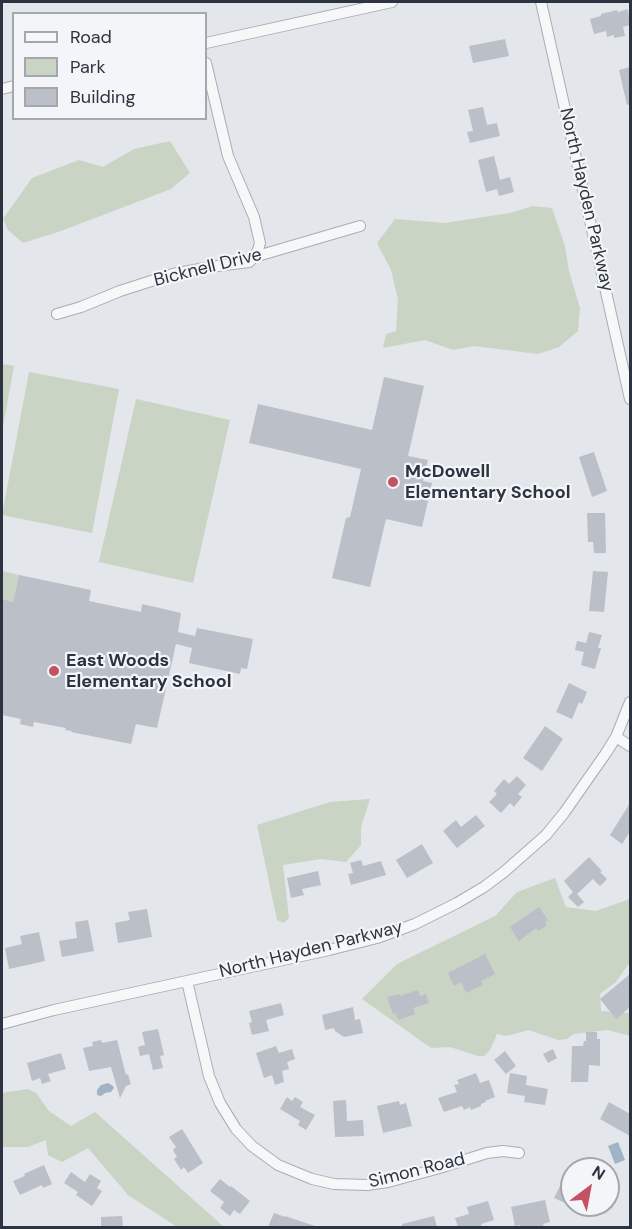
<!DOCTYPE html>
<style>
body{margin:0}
#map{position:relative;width:632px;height:1229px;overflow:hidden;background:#e3e6ea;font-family:"DM Sans",sans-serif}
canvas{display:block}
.frame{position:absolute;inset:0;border:3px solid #2c3441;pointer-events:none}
.legend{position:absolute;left:12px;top:12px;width:195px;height:108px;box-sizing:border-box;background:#f3f5f8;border:2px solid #a3a8af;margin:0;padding:8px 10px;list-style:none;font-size:18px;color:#2c3441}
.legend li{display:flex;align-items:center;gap:12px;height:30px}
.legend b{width:30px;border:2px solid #a3a8af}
.north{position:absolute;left:560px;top:1157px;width:60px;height:60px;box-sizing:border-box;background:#f3f5f8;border:2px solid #a3a8af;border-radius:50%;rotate:32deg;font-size:16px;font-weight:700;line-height:24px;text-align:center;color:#2c3441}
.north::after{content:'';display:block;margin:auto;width:21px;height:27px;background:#c55264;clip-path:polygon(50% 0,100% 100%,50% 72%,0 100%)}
</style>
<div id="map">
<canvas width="632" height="1229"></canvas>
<div class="frame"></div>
<ul class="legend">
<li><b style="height:8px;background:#f6f7f9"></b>Road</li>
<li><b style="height:16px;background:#c9d4c5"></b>Park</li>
<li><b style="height:16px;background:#bbbfc7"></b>Building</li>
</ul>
<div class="north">N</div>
</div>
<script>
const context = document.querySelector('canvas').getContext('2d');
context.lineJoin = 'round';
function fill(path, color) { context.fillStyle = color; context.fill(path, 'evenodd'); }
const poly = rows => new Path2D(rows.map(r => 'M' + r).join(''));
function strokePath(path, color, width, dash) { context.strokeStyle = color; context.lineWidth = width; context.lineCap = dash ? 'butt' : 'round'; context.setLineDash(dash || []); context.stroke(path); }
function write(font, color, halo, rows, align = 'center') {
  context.font = font + ' "DM Sans",sans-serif'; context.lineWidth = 4.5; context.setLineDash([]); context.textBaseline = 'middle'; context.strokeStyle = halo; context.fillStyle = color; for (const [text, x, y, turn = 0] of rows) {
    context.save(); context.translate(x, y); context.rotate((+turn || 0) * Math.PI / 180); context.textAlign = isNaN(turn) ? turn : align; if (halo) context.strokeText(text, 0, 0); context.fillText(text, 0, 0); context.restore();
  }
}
const green = poly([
 [170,141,190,173,171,189,61,231,23,243,8,230,3,219,32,178,79,160,103,167,134,149],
 [533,206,552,208,565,246,569,271,580,308,578,331,559,347,538,354,474,346,453,350,425,340,383,348,386,334,396,331,398,300,391,270,377,243,395,219,445,223,510,213],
 [2,364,14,366,2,432],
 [29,372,119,389,92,533,2,515],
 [136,399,230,420,193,583,99,562],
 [2,571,19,575,13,602,2,599],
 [370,799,361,827,361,845,346,862,321,859,283,865,289,918,284,923,277,920,257,825,330,802],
 [555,878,566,907,596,911,630,899,630,964,627,966,616,982,600,994,601,1011,630,1013,630,1036,608,1030,574,1034,567,1039,558,1040,529,1030,506,1036,497,1034,490,1050,484,1056,478,1056,450,1047,431,1048,362,999,397,964,495,916,517,892],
 [28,1089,36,1093,49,1111,71,1126,95,1112,224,1227,177,1227,128,1195,88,1148,62,1162,48,1155,46,1140,28,1147,2,1147,2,1093]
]);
const water = poly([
 [108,1083,113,1086,114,1088,111,1092,105,1093,101,1096,97,1095,97,1090,101,1085],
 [618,1142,625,1160,615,1164,608,1146]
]);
const building = poly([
 [628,9,630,25,623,27,625,36,614,38,614,35,607,37,606,31,594,34,590,19,601,16,601,14,617,10,618,12],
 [505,39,509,56,473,63,469,46],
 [630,67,630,104,627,105,619,70],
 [483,107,487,125,497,123,500,136,470,143,467,132,473,131,468,110],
 [494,156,500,180,510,177,514,192,499,196,497,189,486,192,478,160],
 [384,377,424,386,408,456,428,460,423,481,432,483,422,527,386,519,370,587,332,578,346,518,350,517,361,469,249,443,258,404,372,430],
 [594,452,607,491,592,497,579,457],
 [587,513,605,513,606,553,594,553,593,542,588,542],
 [593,571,608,572,604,612,589,611],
 [19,575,91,590,89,601,141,612,142,604,181,613,178,632,195,636,197,628,253,639,247,669,241,668,240,674,189,663,192,648,176,644,157,728,136,724,131,744,71,732,72,731,65,730,66,728,34,722,33,727,20,724,21,719,2,715,2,599,13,602],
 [589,632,602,635,598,648,601,648,595,669,581,665,584,652,575,650,577,641,586,643],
 [569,683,587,692,582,704,579,702,572,719,556,712],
 [545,726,563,739,542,771,523,758],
 [517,776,526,785,518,794,522,797,514,807,510,803,501,813,489,802,497,794,494,791,504,779,509,784],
 [630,803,630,832,622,844,610,835],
 [476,815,485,826,457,848,443,831,456,820,461,827],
 [422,844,433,863,407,878,396,860],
 [589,857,602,871,600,872,607,879,600,886,593,879,577,894,584,902,578,907,568,897,573,892,564,881],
 [361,860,363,866,381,861,386,875,351,885,348,874,353,873,350,863],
 [318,871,321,885,302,889,304,895,291,898,287,878],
 [539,907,548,920,545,922,547,925,538,931,536,928,519,941,510,927],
 [147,909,152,937,118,943,115,923,130,920,128,912],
 [88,920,94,951,62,957,59,941,77,938,75,922],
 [39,932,45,961,9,969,5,948,22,944,20,936],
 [485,954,495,974,481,981,483,985,466,993,461,982,454,986,448,973],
 [630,974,630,1007,616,1019,600,999],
 [418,990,420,996,426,994,429,1003,413,1008,415,1014,398,1020,396,1013,393,1014,387,997,399,994,400,996],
 [281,1003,284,1015,266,1020,269,1031,252,1035,249,1023,252,1022,249,1011],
 [353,1007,355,1020,360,1019,363,1033,344,1037,335,1031,334,1028,325,1030,322,1015],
 [158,1029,164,1055,160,1056,163,1068,153,1070,149,1054,140,1056,138,1047,145,1045,142,1032],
 [586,1032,597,1032,597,1039,600,1039,600,1066,589,1065,588,1082,571,1082,572,1046,583,1046,584,1041,586,1041],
 [101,1040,102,1043,117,1040,126,1075,128,1074,131,1084,126,1086,120,1098,111,1067,89,1071,83,1048,93,1046,92,1042],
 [276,1046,279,1053,292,1049,295,1059,287,1062,289,1069,282,1071,284,1082,275,1085,272,1075,264,1078,256,1053],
 [553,1049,557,1058,548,1063,543,1054],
 [505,1051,516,1066,506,1074,494,1060],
 [61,1053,66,1069,48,1074,51,1081,42,1084,40,1078,32,1081,27,1063],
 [476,1073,480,1083,489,1080,495,1097,485,1101,486,1102,481,1104,481,1106,471,1110,470,1107,464,1110,462,1106,444,1112,438,1098,457,1092,454,1085,459,1084,457,1080],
 [510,1073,527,1076,526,1085,548,1089,545,1105,524,1102,525,1096,507,1093],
 [287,1097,292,1101,295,1097,303,1102,300,1107,315,1115,306,1130,298,1125,300,1121,280,1109],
 [346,1100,347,1121,363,1120,364,1136,335,1137,333,1101],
 [399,1101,400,1105,406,1103,412,1126,383,1133,377,1106],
 [609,1102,630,1114,630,1136,600,1119],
 [182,1129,203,1163,188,1173,184,1167,181,1170,174,1159,177,1157,173,1150,176,1147,169,1137],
 [572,1162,572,1206,554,1198],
 [44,1165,52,1184,43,1188,42,1185,20,1195,13,1181,25,1176,24,1174],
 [71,1172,85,1182,90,1174,101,1181,97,1188,102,1191,92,1206,76,1195,78,1192,64,1183],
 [220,1179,230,1187,231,1186,250,1201,240,1214,234,1210,230,1216,220,1208,224,1202,210,1191],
 [545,1200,550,1222,543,1224,544,1227,520,1227,520,1225,515,1226,511,1207],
 [488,1201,494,1220,481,1224,482,1227,458,1227,455,1218,469,1214,467,1207],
 [274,1213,285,1217,285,1216,315,1226,315,1227,268,1227],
 [122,1216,123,1227,101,1227,101,1217],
 [434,1216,437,1227,402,1227,402,1224]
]);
const minor = poly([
 [541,2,630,399],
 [206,43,392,2],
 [206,63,228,156,254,217,260,243,258,250,254,257],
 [2,89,14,86],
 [57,314,81,307,120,291,173,274,210,267,249,262,254,257,360,226],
 [616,737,630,746],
 [187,981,209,1076,220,1103,236,1129,252,1146,278,1165,312,1179,334,1184,367,1185,388,1182,436,1169,487,1153,503,1151,519,1153],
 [2,1024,54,1010,329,950,377,938,415,924,457,903,484,887,504,872,546,835,564,813,606,753,616,737,630,702]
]);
const markers = [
 [393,482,6,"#c55264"],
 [54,671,6,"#c55264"]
];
const streetNames = [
 ["North Hayden Parkway",586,200,77],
 ["Bicknell Drive",208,268,-14],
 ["North Hayden Parkway",311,950,-14],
 ["Simon Road",417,1171,-14]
];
const poiNames = [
 ["McDowell",405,472],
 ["Elementary School",405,493],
 ["East Woods",66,661],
 ["Elementary School",66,682]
];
fill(green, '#c9d4c5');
fill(water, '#a1b4c7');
fill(building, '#bbbfc7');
strokePath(minor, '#a8adb4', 12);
strokePath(minor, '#f6f7f9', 10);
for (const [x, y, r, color] of markers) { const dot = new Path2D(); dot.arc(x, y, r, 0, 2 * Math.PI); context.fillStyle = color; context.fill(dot); strokePath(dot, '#f3f5f8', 2); }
write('18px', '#2c3441', '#f3f5f8', streetNames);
write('bold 18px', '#2c3441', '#f3f5f8', poiNames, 'left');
</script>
